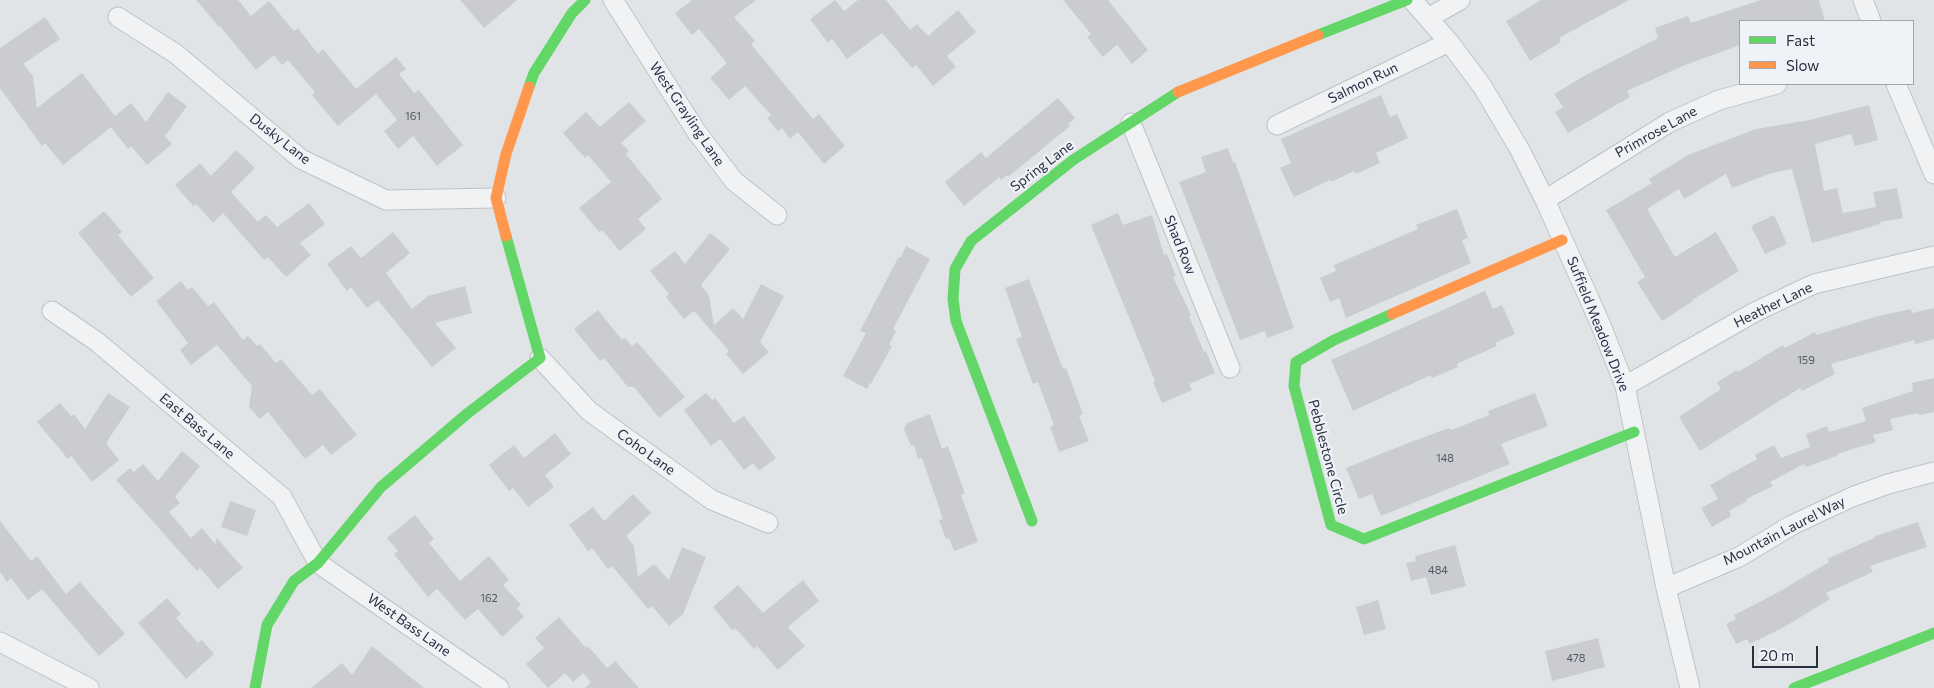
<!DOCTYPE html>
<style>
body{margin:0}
#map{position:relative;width:1934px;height:688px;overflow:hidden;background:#e1e4e7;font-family:Commissioner,sans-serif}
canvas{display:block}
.legend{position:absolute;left:1739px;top:20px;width:175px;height:65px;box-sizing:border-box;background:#eff2f7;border:1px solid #9fa4ae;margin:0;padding:6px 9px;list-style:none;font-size:15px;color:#283041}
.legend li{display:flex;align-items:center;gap:10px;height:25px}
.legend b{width:25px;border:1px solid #9fa4ae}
.scale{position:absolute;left:1752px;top:646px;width:66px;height:22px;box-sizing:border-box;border:2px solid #283041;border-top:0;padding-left:6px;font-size:15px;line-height:18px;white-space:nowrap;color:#283041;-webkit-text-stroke:4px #eff2f7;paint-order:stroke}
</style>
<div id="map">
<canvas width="1934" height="688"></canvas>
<ul class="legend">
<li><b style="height:6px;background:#63d668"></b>Fast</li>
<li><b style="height:6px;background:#ff974d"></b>Slow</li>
</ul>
<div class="scale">20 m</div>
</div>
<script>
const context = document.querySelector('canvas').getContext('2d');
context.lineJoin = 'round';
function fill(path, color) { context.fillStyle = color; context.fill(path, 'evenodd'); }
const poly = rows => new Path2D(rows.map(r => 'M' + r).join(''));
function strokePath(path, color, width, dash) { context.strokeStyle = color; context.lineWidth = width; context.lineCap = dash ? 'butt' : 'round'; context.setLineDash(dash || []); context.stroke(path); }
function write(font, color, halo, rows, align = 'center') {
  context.font = font + ' Commissioner,sans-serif'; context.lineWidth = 4.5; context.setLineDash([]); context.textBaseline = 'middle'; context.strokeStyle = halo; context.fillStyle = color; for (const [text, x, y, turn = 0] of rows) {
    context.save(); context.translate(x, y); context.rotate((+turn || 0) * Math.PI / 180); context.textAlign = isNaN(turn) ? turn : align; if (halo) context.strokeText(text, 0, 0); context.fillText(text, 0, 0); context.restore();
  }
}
const building = poly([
 [196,0,238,0,251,16,269,1,294,31,298,28,318,54,323,49,356,89,396,57,406,69,399,74,414,93,419,90,463,145,437,166,413,136,398,149,384,131,397,120,376,94,338,126,312,95,315,92,288,60,282,65,274,55,256,70,220,26,219,27],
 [460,0,517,0,484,28],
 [692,0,756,0,734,17,755,41,751,44,813,119,819,114,845,146,824,164,798,132,790,139,782,128,778,131,767,118,771,115,745,86,729,100,710,78,727,63,699,29,692,35,675,13],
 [835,0,844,11,858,0,886,0,910,30,917,24,928,36,958,10,976,32,947,56,956,67,933,86,916,65,912,68,882,33,847,59,832,39,828,43,810,19],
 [1063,0,1108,0,1148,50,1132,64,1117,45,1103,57,1087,37,1091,34],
 [1541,0,1629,0,1559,38,1561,42,1530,61,1506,21],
 [1761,0,1819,0,1825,21,1740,21,1740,45,1685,65,1627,91,1630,97,1568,133,1555,112,1563,107,1554,94,1584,76,1658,38,1655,28,1688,16,1691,23],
 [45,17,60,39,23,64,33,76,37,108,82,73,115,116,131,103,146,122,168,92,187,106,165,136,172,144,147,165,131,146,128,149,111,127,63,165,45,143,42,146,0,88,0,48],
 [1381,95,1390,117,1397,114,1408,138,1376,153,1380,163,1356,174,1354,171,1331,182,1330,180,1294,197,1280,168,1291,163,1281,139],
 [1058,98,1075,118,1068,124,1070,126,1008,177,1007,175,1001,180,999,177,964,206,945,182,981,152,986,158],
 [629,102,646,121,621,143,629,151,626,154,662,199,638,219,646,229,620,251,602,230,599,232,579,208,611,182,588,155,585,158,563,133,586,112,600,127],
 [1869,105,1878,140,1855,146,1851,134,1815,144,1824,191,1837,188,1843,213,1876,207,1873,192,1897,188,1903,218,1880,222,1881,224,1812,243,1792,169,1772,173,1732,188,1726,174,1684,199,1679,189,1647,209,1675,257,1716,232,1739,271,1692,300,1693,301,1662,321,1637,282,1645,277,1606,210,1652,183,1649,179,1688,155,1756,129,1810,120],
 [1228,148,1233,162,1235,162,1294,328,1267,338,1265,331,1240,340,1179,182,1206,172,1201,157],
 [236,150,255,168,231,192,258,222,266,215,277,227,309,203,325,224,300,243,311,255,286,277,268,257,264,260,223,213,213,223,196,204,193,206,175,185,200,163,211,176],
 [1457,209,1468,238,1462,240,1471,263,1346,318,1339,298,1330,302,1320,278,1336,271,1334,265,1418,229,1416,225],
 [104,211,122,232,118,235,154,278,131,297,78,233],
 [1118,213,1123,225,1152,215,1164,255,1167,254,1176,276,1173,277,1191,315,1189,316,1204,352,1206,351,1215,373,1189,384,1192,390,1162,403,1153,382,1155,381,1091,225],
 [1774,215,1787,244,1765,254,1751,226],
 [393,232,410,253,386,273,412,309,428,296,465,286,472,313,435,323,456,348,432,367,378,300,367,308,351,287,347,291,327,264,351,246,361,258],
 [710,233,730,249,701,285,709,296,714,325,733,308,743,319,761,284,784,296,760,342,769,352,743,374,726,354,729,351,694,311,684,319,666,297,669,294,650,271,675,251,685,264],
 [906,246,930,259,893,329,896,331,889,345,892,346,871,384,870,383,867,389,843,376,866,333,860,331,898,258,901,257],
 [1029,279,1063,369,1066,368,1083,414,1079,416,1089,441,1059,452,1050,427,1054,425,1038,382,1033,384,1016,339,1022,337,1005,288],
 [181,281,188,290,192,287,208,306,214,302,243,340,248,336,257,346,260,344,276,363,281,359,312,395,320,389,357,435,331,455,323,445,305,459,268,412,260,419,249,407,252,386,217,345,191,365,180,350,188,343,156,301],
 [1485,291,1493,309,1502,305,1515,334,1495,343,1497,346,1457,364,1458,367,1432,378,1431,375,1353,411,1331,360],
 [1934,308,1934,339,1915,344,1914,340,1831,364,1835,374,1802,391,1800,388,1700,451,1679,417,1721,389,1717,382,1737,370,1738,372,1783,345,1785,348,1815,332,1816,335,1878,316,1911,309,1912,313],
 [598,310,622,340,625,338,632,346,637,342,685,397,659,418,634,387,628,387,604,358,600,361,574,329],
 [1934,378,1934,412,1920,415,1917,413,1890,419,1893,430,1873,435,1876,442,1837,454,1837,456,1806,467,1804,464,1770,482,1773,486,1746,499,1747,501,1729,511,1731,516,1712,527,1701,508,1718,499,1710,485,1757,459,1755,455,1774,445,1781,458,1810,447,1806,434,1827,426,1829,432,1866,421,1862,408,1913,391,1912,383],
 [108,393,130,407,106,443,119,460,92,482,71,456,68,459,37,422,60,403,71,416,74,414,85,429],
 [706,393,712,400,715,398,734,423,744,416,776,458,759,471,753,463,744,470,720,439,711,446,684,410],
 [1535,393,1548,426,1501,444,1510,464,1381,516,1372,494,1359,499,1346,468,1408,443,1449,428,1452,430,1489,415,1488,411],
 [930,414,942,449,948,446,965,494,961,495,978,542,954,551,949,538,946,539,939,520,943,519,922,458,918,459,914,445,911,446,904,429,907,423],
 [555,433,571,454,545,475,554,487,528,507,513,488,509,491,489,465,514,445,524,458],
 [182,451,200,466,175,497,180,503,169,512,191,538,202,528,215,544,217,538,243,568,218,589,200,568,197,571,116,480,130,468,134,472,143,464,158,481],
 [633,494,651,513,626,536,634,546,638,577,654,564,669,580,682,547,706,557,683,614,669,626,652,606,648,609,612,566,608,569,592,548,588,551,569,525,593,507,604,521],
 [230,501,256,510,247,536,221,527],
 [415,515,434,539,429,543,460,581,489,556,509,580,503,585,521,605,517,608,524,617,502,637,478,609,465,620,437,589,428,597,394,554,398,551,387,538],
 [0,521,31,561,37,556,66,594,80,582,125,634,99,656,42,589,28,600,11,578,7,582,0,572],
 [1918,522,1927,547,1870,566,1873,572,1826,593,1830,599,1786,626,1750,644,1747,639,1736,644,1726,624,1736,619,1734,615,1775,594,1829,562,1827,559,1876,537,1875,536],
 [1455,545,1466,586,1431,595,1426,577,1411,581,1406,563,1416,561,1415,556],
 [803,580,819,601,788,627,805,646,778,670,757,646,754,649,735,628,732,630,713,607,738,585,763,613],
 [167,598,181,614,176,618,198,643,202,640,214,654,186,679,138,623],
 [1378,600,1386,629,1364,635,1356,607],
 [559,617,586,648,588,646,607,668,615,661,639,688,585,688,591,682,583,673,573,682,565,673,548,688,526,664,544,648,535,638],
 [1598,638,1605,667,1552,681,1545,651],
 [372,646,424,688,311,688,342,663,352,675]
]);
const street = poly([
 [613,0,696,131,734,181,777,215],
 [1412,0,1449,42,1482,86,1520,150,1545,200,1600,323,1625,386,1666,588,1690,688],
 [1863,0,1871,21],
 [118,17,176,54,301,159,386,200,496,198],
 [1428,18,1460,0],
 [1896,84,1934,174],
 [1131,123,1230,368],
 [1277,125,1449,42],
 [1545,200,1670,122,1719,100,1777,84],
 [52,311,96,341,282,497,318,563,499,688],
 [540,358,589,411,712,500,768,523],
 [1625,386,1755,312,1814,284,1934,256],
 [1666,588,1739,557,1792,525,1852,497,1888,484,1934,472],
 [0,642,89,688]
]);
const fast = poly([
 [1318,35,1407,0],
 [529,87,534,73,572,13,585,0],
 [1392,314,1334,340,1296,362,1294,386,1331,525,1364,539,1634,432],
 [1032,521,956,321,953,299,955,269,971,241,1073,160,1178,92],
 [255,688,267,625,294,581,318,563,381,487,468,413,540,358,506,236],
 [1794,688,1934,633]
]);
const slow = poly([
 [1178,92,1318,35],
 [506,236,496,198,506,154,529,87],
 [1392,314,1562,240]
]);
const numberNames = [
 ["161",413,116],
 ["159",1806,360],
 ["148",1445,458],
 ["484",1438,570],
 ["162",489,598],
 ["478",1576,658]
];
const streetNames = [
 ["Salmon Run",1363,83,-26],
 ["West Grayling Lane",687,114,56],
 ["Primrose Lane",1656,132,-29],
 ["Dusky Lane",280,139,38],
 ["Spring Lane",1042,166,-37],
 ["Shad Row",1180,245,68],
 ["Heather Lane",1773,305,-26],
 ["Suffield Meadow Drive",1598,324,68],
 ["East Bass Lane",197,426,40],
 ["Coho Lane",646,452,36],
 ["Pebblestone Circle",1328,457,75],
 ["Mountain Laurel Way",1784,531,-27],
 ["West Bass Lane",409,625,35]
];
fill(building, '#cacccf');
strokePath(street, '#bfc2c5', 21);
strokePath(street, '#f1f2f3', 19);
strokePath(fast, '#63d668', 11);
strokePath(slow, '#ff974d', 11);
write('11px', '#515865', null, numberNames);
write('14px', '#283041', '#eff2f7', streetNames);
</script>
